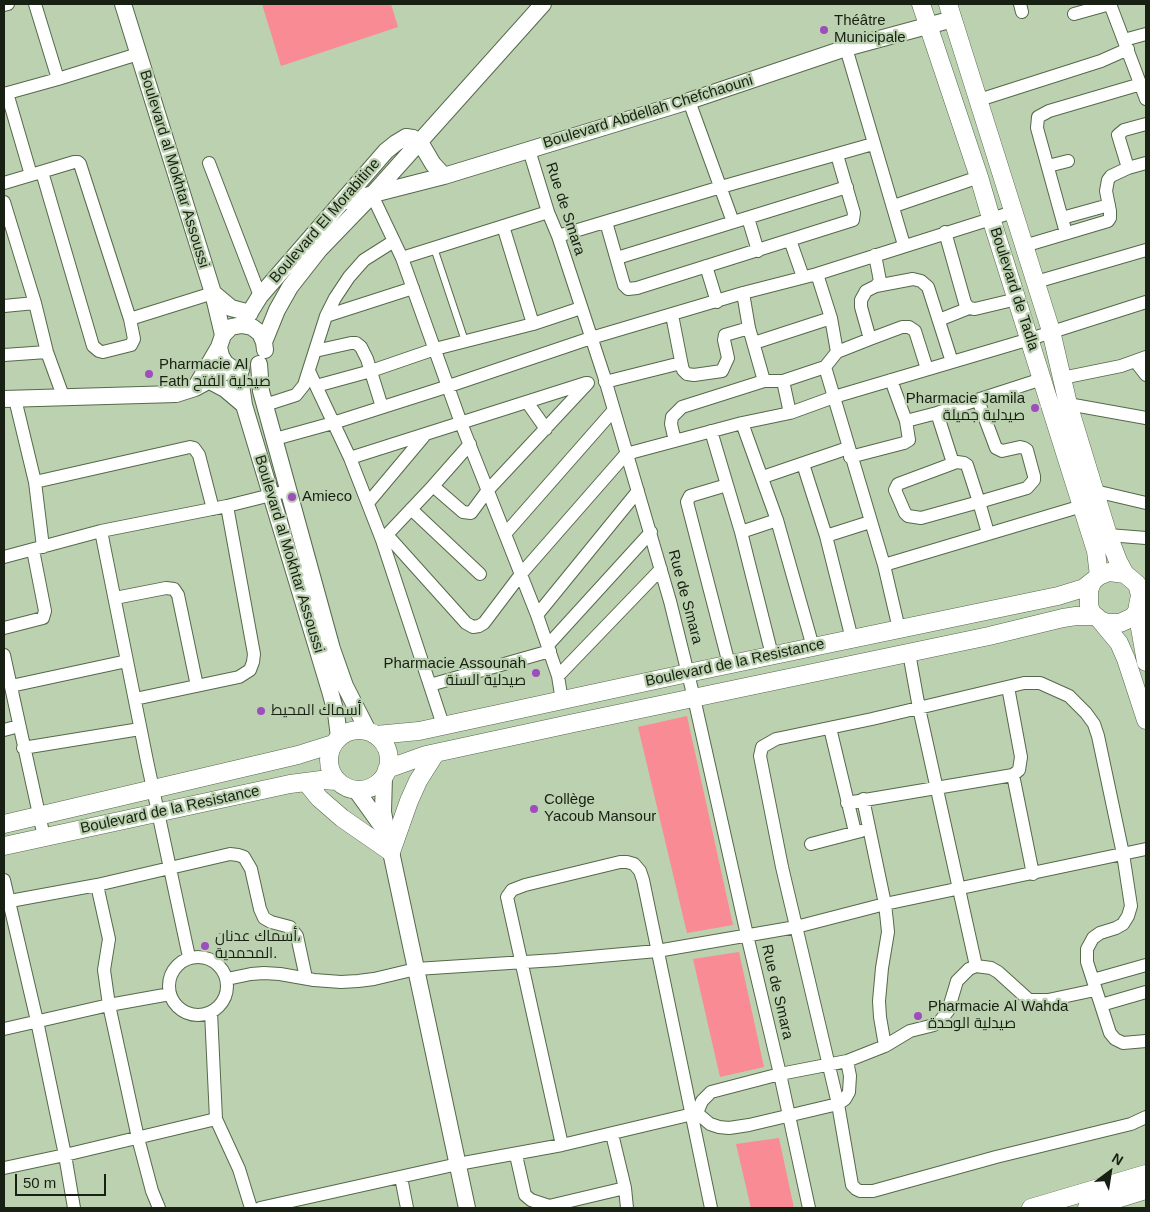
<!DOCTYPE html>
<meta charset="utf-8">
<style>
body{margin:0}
#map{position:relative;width:1150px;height:1212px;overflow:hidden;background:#bbd1b0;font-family:Arial,sans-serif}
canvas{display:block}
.frame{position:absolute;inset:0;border:5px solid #182014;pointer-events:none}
.north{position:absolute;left:1085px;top:1147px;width:50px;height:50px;-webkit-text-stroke:4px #bbd1b0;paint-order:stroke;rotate:31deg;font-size:14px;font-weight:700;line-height:20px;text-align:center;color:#182014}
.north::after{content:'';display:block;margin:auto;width:18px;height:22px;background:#182014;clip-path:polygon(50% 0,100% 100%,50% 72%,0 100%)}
.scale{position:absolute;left:15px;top:1174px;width:91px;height:22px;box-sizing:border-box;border:2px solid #182014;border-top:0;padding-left:6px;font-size:15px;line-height:18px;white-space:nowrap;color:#182014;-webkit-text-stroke:4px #bbd1b0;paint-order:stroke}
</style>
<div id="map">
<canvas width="1150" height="1212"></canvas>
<div class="frame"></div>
<div class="north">N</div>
<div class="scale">50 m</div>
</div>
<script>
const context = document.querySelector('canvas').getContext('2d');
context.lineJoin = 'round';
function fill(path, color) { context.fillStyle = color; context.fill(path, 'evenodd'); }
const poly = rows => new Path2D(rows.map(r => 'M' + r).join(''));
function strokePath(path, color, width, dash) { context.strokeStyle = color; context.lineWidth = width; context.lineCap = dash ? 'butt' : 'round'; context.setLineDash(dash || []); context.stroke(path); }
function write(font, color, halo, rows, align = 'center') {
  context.font = font + ' Arial,Cairo,sans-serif'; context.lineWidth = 4.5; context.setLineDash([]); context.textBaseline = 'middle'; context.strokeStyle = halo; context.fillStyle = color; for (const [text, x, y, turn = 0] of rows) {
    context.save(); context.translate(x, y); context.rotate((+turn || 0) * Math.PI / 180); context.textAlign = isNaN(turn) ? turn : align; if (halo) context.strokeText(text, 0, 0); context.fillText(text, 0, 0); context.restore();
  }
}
const green = poly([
 [262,4,391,4,398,27,281,66],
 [687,716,733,925,687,933,638,727],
 [739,952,764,1067,720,1077,693,959],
 [779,1138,794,1208,751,1208,736,1144]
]);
const service = poly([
 [434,248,465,341]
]);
const minor = poly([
 [35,4,58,79],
 [1020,4,1022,12],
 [1110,4,1146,99],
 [4,5,8,4],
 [1074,14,1110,4],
 [1124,40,1146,34],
 [846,48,904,245],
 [7,93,31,175],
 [4,94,58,79,138,54],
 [979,100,1101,61,1128,49],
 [689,101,733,222],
 [529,150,548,212,558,236,604,376,670,601,694,698,747,935,780,1074,809,1208],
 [209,163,260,296],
 [1048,166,1068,161],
 [1128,168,1118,135,1124,130,1146,124],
 [4,183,31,175,74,162,78,162,80,164,130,319,134,339,131,345,103,352,99,351,93,346,42,172],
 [372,195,402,258,461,423,537,615,558,676,562,701],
 [4,202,35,303,47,352,63,396],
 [894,206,979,177],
 [748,218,758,251],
 [1062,218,1109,205],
 [606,222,624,285,628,289,637,288,853,220,854,213,837,155],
 [503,226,533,324],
 [945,232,965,303,969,308,975,309,1017,299],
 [1066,233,1037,128,1038,117,1049,111,1141,84],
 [558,236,721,187,873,144],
 [790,240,803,277],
 [1024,246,1108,221,1110,218,1110,211,1106,191,1108,180,1111,176,1128,168,1146,163],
 [402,258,548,212],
 [617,258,847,187],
 [706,266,717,302],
 [817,274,831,318,837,352],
 [1036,282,1146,250],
 [876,286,913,279,921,281,928,287,952,362],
 [743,293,749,328,764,381],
 [4,306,35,303],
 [326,316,413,288],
 [130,319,213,293],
 [939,320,969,308],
 [870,339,902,327,909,327,915,331,927,369],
 [754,343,831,318],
 [315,351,351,343,356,343,361,347,367,359,382,407],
 [4,355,47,352],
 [681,361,683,370,687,374,694,375,722,371,728,358,724,340,725,335,749,328],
 [1135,361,1146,375],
 [825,367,884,565,899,629],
 [309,371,350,458,382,540,443,725],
 [1062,378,1121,366,1146,357],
 [783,381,790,413],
 [605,382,677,364,681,361,672,315],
 [316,386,371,371,435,349,533,324,581,308],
 [15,399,35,482,43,547],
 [978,400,996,448,1002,451,1020,447,1024,448,1027,450,1034,476,1034,480,1027,488,979,502,988,533],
 [527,402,546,429],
 [265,405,296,395,304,385,326,316,335,298,349,277,364,260,394,241],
 [1060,406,1068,404,1146,418],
 [937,413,953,463],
 [906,421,937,413,1042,379],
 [742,423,777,520,813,647],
 [711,431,741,532,772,655],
 [275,439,333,423,449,386,591,338,743,293,817,274,1013,212],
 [675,441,671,424,672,417,682,407,764,381,783,381,825,367,837,352,870,339,861,307,861,300,866,291,876,286,880,281,875,255],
 [850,457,904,443,909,440,906,421,891,380],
 [350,458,586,383],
 [957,462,964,463,967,465,979,502,921,518,908,516,905,513,895,490,898,484,957,462],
 [803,464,826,536,852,639],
 [763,477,848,448],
 [35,482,190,447,194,448,199,455,213,509],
 [727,485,690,496,687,502,729,664],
 [433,486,470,444],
 [1095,491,1146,503],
 [368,503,425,435],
 [411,509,480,574],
 [101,531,147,761,189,957],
 [741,532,777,520],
 [505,534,613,411],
 [387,535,466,623,473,627,479,626,484,623,521,574,626,454,742,423,790,413,834,397,1030,339,1146,302],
 [1108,535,1146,538],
 [826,536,870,522],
 [382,540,433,486,463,512,471,513,488,490,588,383],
 [4,557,101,531,227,506,287,491],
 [884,565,1082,506],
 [115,598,166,588,174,589,178,595,197,686],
 [537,615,638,491],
 [4,628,43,618,45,611,33,550],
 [548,645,651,532],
 [909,653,919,708,976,966],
 [4,655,44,837],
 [558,676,661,569],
 [430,685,550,651],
 [11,686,127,661],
 [135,699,239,677,250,670,253,662,254,654,227,506],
 [830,728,855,832],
 [4,730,19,726],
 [23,748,140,729],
 [1013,775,1033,874],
 [863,799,885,904,887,922,888,932,882,968,879,1001,880,1017,885,1046],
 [847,803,1013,775,1019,770,1021,757,1008,687],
 [811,844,861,831],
 [4,880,37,1021,65,1155,74,1208],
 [97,885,230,854,238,855,244,857,251,869,260,909,264,918,271,922,290,927,297,936,306,978],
 [10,901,97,885,109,939,104,970,109,1005,138,1138,152,1191,159,1208],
 '169 986a29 29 0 1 1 58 0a29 29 0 1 1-58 0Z',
 [227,979,251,974,264,973,280,974,314,980,341,982,358,981,374,979,416,969,556,960,657,951,796,927,885,904,1146,849],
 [1093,980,1146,965],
 [1101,1005,1146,992],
 [211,1012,216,1119,239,1169,251,1208],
 [4,1029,109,1005,170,994],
 [1146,1041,1123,1043,1115,1039,1110,1033,1087,962,1087,949,1093,938,1100,933,1116,928,1123,924,1128,916,1131,906,1123,854,1098,736,1094,724,1086,713,1069,696,1040,683,1024,683,872,719,776,739,762,747,760,756,782,867,838,1104,852,1185,856,1189,860,1191,873,1191,996,1157,1131,1124,1146,1117],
 [697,1113,702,1101,711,1092,780,1074,847,1061,885,1046,910,1031,934,1025,940,1021,948,1011,957,981,969,969,976,966,991,968,998,972,1029,1000,1048,1000,1095,990],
 [697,1113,710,1124,719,1127,729,1128,749,1125,838,1104,845,1099,849,1092,850,1076,847,1061],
 [612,1134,625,1188,627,1208],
 [562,1145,507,897,512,890,525,885,620,862,627,862,634,864,640,871,643,880,711,1208],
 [516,1155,525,1195,531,1200,549,1206,625,1188],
 [4,1168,65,1155,216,1119],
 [401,1177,407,1208],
 [260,1208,458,1164,562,1145,697,1113]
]);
const tertiary = poly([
 [123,4,213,293,223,335],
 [420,142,433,164,444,176],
 [342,202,444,176,689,101,846,48,953,19],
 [213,293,231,308,250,313],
 [242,325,260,296,386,151,396,143,406,137,413,138,420,142],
 [264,342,277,310,290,287,319,250,372,195,543,4],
 [219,347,221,356,225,363,232,368,241,370],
 [259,364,261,391,332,649,345,686,368,731],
 [239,371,244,405,330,691,336,713,339,737],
 [208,380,225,389,244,405],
 [195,388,219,347,223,335,231,327,242,325,252,327,260,333,264,342,265,350],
 [4,399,176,394,195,388,232,368],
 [384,776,383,812,387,833,467,1208],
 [356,790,384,829]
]);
const secondary = poly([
 [921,4,979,177,991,218,1096,551,1099,576],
 [948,4,1051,331,1068,404,1108,535,1118,561,1125,574],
 [1137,611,1146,662],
 [1100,620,1119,643,1126,659,1146,720],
 '329 760a30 30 0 1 1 60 0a30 30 0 1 1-60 0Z',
 [376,735,419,731,688,673,1058,596,1084,588,1099,576,1109,572,1125,574,1137,584,1140,595,1137,611,1133,617,1120,623,1107,623,1100,620,1092,613,1089,606,1089,590,1092,583],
 [387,769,426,755,574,723,989,636,1063,618,1076,616,1095,616],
 [306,782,319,798,342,818,391,852,409,801,418,781,435,754],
 [4,824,298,755,333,744],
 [4,846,290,784,321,780,337,781],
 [1031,1208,1146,1174],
 [1087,1208,1146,1190]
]);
const markers = [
 [824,30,5,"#9e4dbd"],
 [149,374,5,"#9e4dbd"],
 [1035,408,5,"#9e4dbd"],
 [292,497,5,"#9e4dbd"],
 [536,673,5,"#9e4dbd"],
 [261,711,5,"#9e4dbd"],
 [534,809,5,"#9e4dbd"],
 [205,946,5,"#9e4dbd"],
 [918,1016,5,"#9e4dbd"]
];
const poiNames = [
 ["Théâtre",834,21],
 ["Municipale",834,38],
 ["Pharmacie Al",159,365],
 ["Fath صيدلية الفتح",159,382],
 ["Pharmacie Jamila",1025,399,"right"],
 ["صيدلية جميلة",1025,416,"right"],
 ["Amieco",302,497],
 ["Pharmacie Assounah",526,664,"right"],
 ["صيدلية السنة",526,681,"right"],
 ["أسماك المحيط",271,711],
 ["Collège",544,800],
 ["Yacoub Mansour",544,817],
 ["أسماك عدنان،",215,937],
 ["المحمدية.",215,954],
 ["Pharmacie Al Wahda",928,1007],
 ["صيدلية الوحدة",928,1024]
];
const streetNames = [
 ["Boulevard Abdellah Chefchaouni",648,112,-17],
 ["Boulevard al Mokhtar Assoussi",174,169,73],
 ["Rue de Smara",565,209,72],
 ["Boulevard El Morabitine",325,221,-49],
 ["Boulevard de Tadla",1014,289,72],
 ["Boulevard al Mokhtar Assoussi",289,554,73],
 ["Rue de Smara",685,597,75],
 ["Boulevard de la Resistance",735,663,-12],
 ["Boulevard de la Resistance",170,810,-12],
 ["Rue de Smara",777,992,77]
];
fill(green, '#f98b94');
strokePath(service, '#55694b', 8);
strokePath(minor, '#55694b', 14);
strokePath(tertiary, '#55694b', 18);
strokePath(secondary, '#55694b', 19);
strokePath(service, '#fff', 6);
strokePath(minor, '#fff', 12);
strokePath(tertiary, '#fff', 16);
strokePath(secondary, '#fff', 18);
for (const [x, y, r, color] of markers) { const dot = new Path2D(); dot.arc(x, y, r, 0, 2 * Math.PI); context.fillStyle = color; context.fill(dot); strokePath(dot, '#bbd1b0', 2); }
write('15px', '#182014', '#bbd1b0', poiNames, 'left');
write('15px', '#182014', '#bbd1b0', streetNames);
</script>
